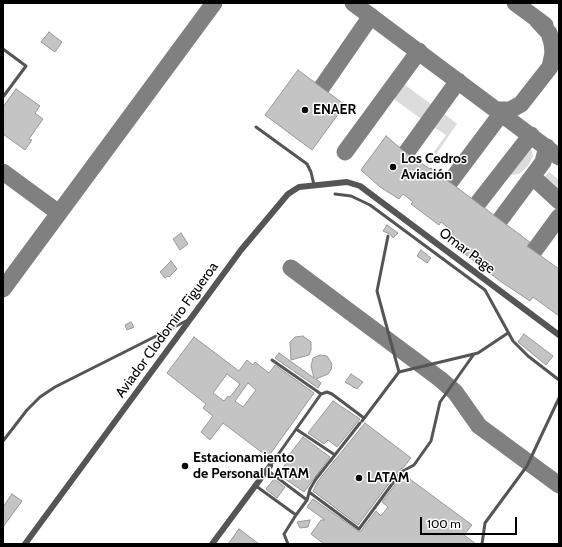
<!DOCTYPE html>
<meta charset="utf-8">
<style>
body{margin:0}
#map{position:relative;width:562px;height:547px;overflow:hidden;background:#fff;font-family:Cabin,sans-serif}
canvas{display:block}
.frame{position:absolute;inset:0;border:4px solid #000;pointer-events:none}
.scale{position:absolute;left:420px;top:517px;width:97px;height:18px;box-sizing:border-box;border:2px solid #000;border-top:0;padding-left:5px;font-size:12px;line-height:14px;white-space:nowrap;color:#000;-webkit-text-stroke:3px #fff;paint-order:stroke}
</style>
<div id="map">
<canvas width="562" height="547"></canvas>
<div class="frame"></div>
<div class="scale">100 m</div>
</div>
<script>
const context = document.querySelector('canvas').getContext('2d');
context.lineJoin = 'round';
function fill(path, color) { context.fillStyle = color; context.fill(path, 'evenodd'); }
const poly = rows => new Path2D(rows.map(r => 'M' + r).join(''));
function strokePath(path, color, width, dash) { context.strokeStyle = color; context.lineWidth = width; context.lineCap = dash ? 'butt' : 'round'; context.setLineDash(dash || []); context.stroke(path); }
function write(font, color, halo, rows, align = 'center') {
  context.font = font + ' Cabin,sans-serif'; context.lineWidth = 3; context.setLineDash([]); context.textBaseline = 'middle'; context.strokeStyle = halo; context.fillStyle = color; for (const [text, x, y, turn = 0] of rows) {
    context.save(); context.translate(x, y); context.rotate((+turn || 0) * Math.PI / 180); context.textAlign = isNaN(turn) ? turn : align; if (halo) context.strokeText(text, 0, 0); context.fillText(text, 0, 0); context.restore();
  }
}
const green = poly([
 [404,84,432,105,422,117,420,118,395,100,395,98],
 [441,111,457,124,428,166,426,163,446,135,431,125],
 [531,147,533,156,528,166,519,174,510,175],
 [549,172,559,180,559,194,543,179]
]);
const taxiway = poly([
 [353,3,559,157],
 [515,3,545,25],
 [322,87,371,16],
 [496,110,510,110,521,104,550,67,553,53,552,43,549,33,537,20],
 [345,152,419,51],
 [406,153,458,81],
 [3,172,59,213],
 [533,177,559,201],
 [450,182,501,114],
 [478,203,531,135],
 [500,220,543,162,547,147],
 [534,251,559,217],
 [291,268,440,379,455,392,479,426,559,485],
 [3,289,214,3]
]);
const building = poly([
 [49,32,62,42,55,52,41,42,49,32],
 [298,70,345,105,312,150,265,115,298,70],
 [16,89,40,106,35,113,43,119,29,139,32,140,25,150,3,134,3,107,16,89],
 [386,136,406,153,430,169,431,168,527,240,530,242,527,246,559,269,559,316,533,297,530,301,500,281,465,254,467,252,448,237,453,231,441,222,439,225,411,204,413,202,403,194,399,199,380,187,361,170,386,136],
 [387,225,398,233,393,238,390,234,383,231,387,225],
 [181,233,188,244,180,250,173,239,181,233],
 [421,250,431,258,427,263,417,256,421,250],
 [171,261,177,269,169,277,168,276,165,278,160,272,171,261],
 [131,322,134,327,127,330,125,325,131,322],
 [524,334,553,356,546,365,518,342,524,334],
 [303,336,311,342,311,350,309,355,291,360,290,342,295,337,303,336],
 [194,337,239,371,247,360,253,365,255,362,269,373,275,365,314,393,268,457,223,423,210,440,201,432,213,416,203,408,206,404,167,373,194,337],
 [227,374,240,384,230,397,228,396,224,401,213,393,227,374],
 [248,383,256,390,243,407,235,401,248,383],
 [279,353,314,378,311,366,313,358,320,355,327,356,332,364,331,370,328,374,316,379,321,383,318,388,275,358,279,353],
 [351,374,363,382,357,389,345,382,351,374],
 [333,401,360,419,337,447,328,440,324,444,308,433,333,401],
 [365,423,411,458,404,467,399,470,358,525,313,491,318,481,365,423],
 [303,437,330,457,304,492,278,474,288,461,286,459,303,437],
 [403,474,472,525,464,535,476,544,324,544,311,534,321,520,325,520,307,507,313,499,360,532,376,511,381,516,388,507,382,502,403,474],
 [274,479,285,487,277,498,266,489,274,479],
 [12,494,22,501,3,527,3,507,12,494],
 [310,520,308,527,300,528,297,522,310,520],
 [239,529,259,544,228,544,239,529]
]);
const service = poly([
 [3,49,26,66,3,97],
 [256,127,307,164,311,172,314,185],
 [335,194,351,196,370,205,485,290,513,341,528,356,559,380],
 [388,236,377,291,399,372],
 [321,394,327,392,332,394,364,418],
 [362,421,399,372,478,353,508,333],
 [296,429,335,455],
 [3,441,27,410,40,397,55,387,188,320],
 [270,466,321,394,272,360],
 [267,470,307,500],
 [256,486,296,515,284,534,288,544],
 [309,492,359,529,401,472,414,465,431,441,440,402,474,354],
 [296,515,307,500,310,489,316,479,360,423],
 [482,544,485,523,527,466,559,398]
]);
const minor = poly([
 [25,544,241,250,288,194,299,187,347,182,360,186,559,335],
 [212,544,270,466]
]);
const markers = [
 [305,110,4,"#000"],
 [393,167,4,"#000"],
 [185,466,4,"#000"],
 [359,478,4,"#000"]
];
const poiNames = [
 ["ENAER",313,110],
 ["Los Cedros",401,159],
 ["Aviación",401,175],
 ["Estacionamiento",193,458],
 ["de Personal LATAM",193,474],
 ["LATAM",367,478]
];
const streetNames = [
 ["Omar Page",467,251,37],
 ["Aviador Clodomiro Figueroa",167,330,-54]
];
fill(green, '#dcdcdc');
strokePath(taxiway, '#808080', 17);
fill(building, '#c4c4c4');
strokePath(building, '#999', 1);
strokePath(service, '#555', 3);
strokePath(minor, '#555', 6);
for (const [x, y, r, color] of markers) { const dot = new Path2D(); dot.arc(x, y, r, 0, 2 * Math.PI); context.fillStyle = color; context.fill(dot); strokePath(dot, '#fff', 1.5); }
write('bold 14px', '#000', '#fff', poiNames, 'left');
write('14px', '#000', '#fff', streetNames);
</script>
